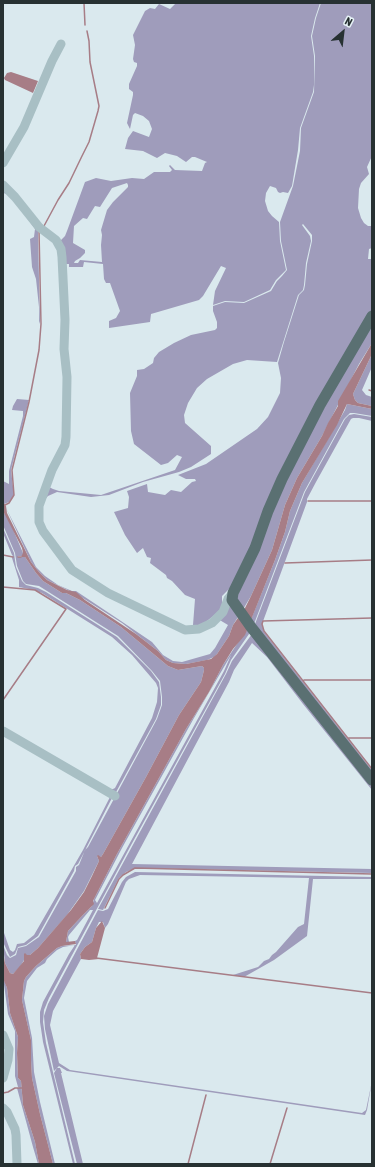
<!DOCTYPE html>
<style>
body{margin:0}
#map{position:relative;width:375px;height:1167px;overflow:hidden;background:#dae9ee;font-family:"Asap Condensed",sans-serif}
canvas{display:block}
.frame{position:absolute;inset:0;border:4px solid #273132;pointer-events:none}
.north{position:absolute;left:323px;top:12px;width:40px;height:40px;-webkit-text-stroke:3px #e6f2f6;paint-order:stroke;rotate:28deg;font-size:11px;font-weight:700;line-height:16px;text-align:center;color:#273132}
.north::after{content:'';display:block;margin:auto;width:14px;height:18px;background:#273132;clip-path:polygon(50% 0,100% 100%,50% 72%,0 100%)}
</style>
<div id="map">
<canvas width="375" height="1167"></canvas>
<div class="frame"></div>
<div class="north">N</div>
</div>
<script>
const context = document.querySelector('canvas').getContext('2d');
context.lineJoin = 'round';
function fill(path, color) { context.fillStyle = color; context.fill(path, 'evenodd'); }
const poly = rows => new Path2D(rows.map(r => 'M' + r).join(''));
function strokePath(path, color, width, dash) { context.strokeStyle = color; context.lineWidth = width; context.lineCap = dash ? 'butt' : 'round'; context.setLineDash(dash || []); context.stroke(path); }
const green = poly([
 [176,3,320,3,315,18,311,36,314,56,314,85,313,92,300,128,298,150,292,186,288,193,283,192,280,193,278,192,276,188,270,186,266,193,265,201,268,211,272,216,279,222,280,241,286,270,276,280,270,290,244,302,225,301,213,305,215,291,226,268,221,266,203,296,199,300,151,314,150,322,109,328,109,321,116,318,120,311,110,283,106,283,104,279,103,264,84,262,83,267,69,267,69,264,64,264,59,242,65,236,67,231,85,182,96,178,111,181,132,178,144,179,154,172,170,172,172,170,169,166,170,165,175,170,202,171,205,163,207,162,195,157,192,157,186,162,177,156,165,153,157,158,143,151,125,149,128,138,133,131,149,137,152,129,149,121,143,116,135,113,133,115,130,129,127,123,133,95,133,92,129,89,129,84,137,66,137,63,134,62,133,59,135,45,133,35,145,11,150,8,155,9,159,4,170,9],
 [127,183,128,185,128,187,113,202,107,210,101,230,102,235,101,245,102,262,80,260,78,263,74,263,75,261,80,258,85,253,85,250,73,243,74,226,83,218,87,219,95,206,100,207,112,188],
 [321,3,372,3,372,156,367,167,369,174,361,183,359,189,358,208,361,218,364,223,368,226,372,226,372,248,369,249,368,259,372,259,372,313,234,584,222,596,222,609,202,625,193,625,195,599,185,595,172,581,167,578,166,575,150,563,151,558,147,557,143,548,137,553,125,535,114,512,128,508,129,497,127,491,147,484,148,492,165,495,171,490,181,492,192,482,196,481,195,479,186,479,178,475,206,464,257,429,268,417,280,393,281,378,278,363,284,342,299,295,304,290,305,285,307,264,312,241,312,235,303,224,302,225,310,236,311,241,306,263,304,285,303,290,298,295,277,362,247,360,233,364,207,379,197,388,188,403,184,415,185,423,211,446,211,454,191,467,179,472,143,482,109,495,91,497,57,492,48,496,42,502,47,486,53,489,59,491,101,495,175,470,182,457,177,455,168,463,161,465,134,444,131,431,130,393,137,376,137,370,144,369,153,363,154,358,159,352,174,343,191,335,215,330,217,328,217,322,213,311,213,306,225,302,244,303,271,291,277,281,282,276,287,270,281,241,280,222,293,186,300,151,301,128,314,92,315,56,312,36,316,18],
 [3,191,8,192,40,229,38,231,38,235,40,324,39,321,39,307,36,279,32,267,30,239,34,237,35,229,17,204,8,194,3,193],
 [372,321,372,343,359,364,322,436,297,478,285,505,272,550,251,596,242,611,237,600,237,597,282,484],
 [372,354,372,367,362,390,366,395,372,397,372,406,358,403,355,400,353,394],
 [17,399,29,400,11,470,14,495,9,502,4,504,3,502,3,481,9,484,9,471,23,416,23,411,12,410,13,406],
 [347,404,372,409,372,416,354,413,350,413,344,419,304,492,254,624,250,622,275,560,285,532,290,511,302,483,345,410],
 [354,414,372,417,372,421,359,418,353,418,351,419,316,482,307,499,307,502,262,624,264,632,372,770,372,776,255,624,305,492,345,419,349,415],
 [6,508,36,567,45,576,58,585,72,591,76,591,118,619,152,642,163,655,173,661,182,662,210,654,215,648,228,625,218,619,229,599,238,617,233,625,229,636,217,654,214,657,207,660,186,664,173,663,166,660,158,651,122,623,78,595,47,580,39,572,31,562],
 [3,511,9,520,23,553,23,556,18,556,18,557,25,557,36,573,43,581,62,593,66,593,80,600,121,627,168,666,178,670,202,666,204,668,204,670,201,682,179,715,146,777,103,854,101,857,97,856,99,861,84,891,67,915,38,948,30,955,27,955,20,967,13,974,10,973,5,963,3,945,7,955,10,958,16,955,18,948,26,946,39,937,76,871,76,867,79,865,85,850,88,847,157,719,162,705,162,697,160,681,152,671,118,636,47,591,39,586,26,584,23,581,17,566,15,553,3,525],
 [3,528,14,553,16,567,22,581,26,585,38,588,46,592,117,637,151,671,159,682,161,697,161,705,156,719,115,794,106,789,113,789,115,788,152,718,157,702,158,688,156,683,132,655,112,637,42,593,34,590,19,587,19,580,12,558,13,556,12,555,3,533],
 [247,629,250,632,249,634,231,660,225,674,130,847,49,998,44,1010,43,1022,46,1043,75,1164,73,1164,43,1042,40,1022,40,1012,43,1002,69,954,75,945,63,947,57,950,47,959,45,963,37,968,27,981,24,998,32,1038,34,1072,40,1102,55,1164,53,1164,40,1114,32,1078,31,1060,31,1040,22,1000,24,981,26,977,36,966,57,948,62,946,76,945,75,941,77,940,93,910,90,910,69,935,68,937,69,942,66,942,68,931,83,915,92,906,94,899,117,854,186,729,209,692,223,665],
 [231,655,224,671,97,903,95,900,122,848,194,718],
 [252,634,372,786,372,790,303,704,267,657,252,643,234,670,229,682,132,864,372,869,372,873,135,868,126,872,119,878,103,910,98,909,226,674,232,661],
 [113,796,78,864,75,866,74,871,38,936,26,945,18,947,15,954,10,957,3,942,3,930,10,950,13,952,15,950,17,944,24,943,34,935,83,850,110,797],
 [135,872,372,877,372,879,313,879,307,936,274,960,244,977,233,975,258,967,264,961,269,959,272,955,276,952,298,927,304,924,309,878,140,875,129,879,126,882,108,924,105,928,103,922,99,922,96,928,92,942,85,947,80,954,81,959,53,1011,50,1025,59,1063,70,1070,362,1113,366,1110,372,1081,367,1110,365,1115,67,1071,59,1066,54,1071,45,1029,44,1016,48,1004,98,910,103,911,108,909,122,882,126,877],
 [3,977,7,988,10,1013,18,1037,17,1053,18,1078,21,1081,23,1105,35,1142,39,1164,38,1164,33,1147,17,1088,20,1088,18,1087,15,1076,15,1031,8,1014],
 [57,1068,60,1068,62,1073,61,1073,83,1164,77,1164,54,1073]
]);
const water = poly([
 [11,72,38,81,33,93,5,80,4,78,7,73],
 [372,343,372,354,353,394,355,400,358,403,372,406,372,409,347,404,337,425,302,483,290,511,285,532,275,560,245,635,233,649,223,665,209,692,186,729,117,854,94,899,93,901,94,904,83,915,68,931,66,942,75,941,76,944,62,946,57,948,36,966,26,977,24,981,22,1000,31,1040,31,1060,32,1078,40,1114,53,1164,39,1164,35,1142,23,1105,21,1081,18,1078,17,1053,18,1037,10,1013,7,988,4,981,3,952,5,963,10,973,13,974,24,961,24,954,25,953,27,955,30,955,38,948,71,910,84,892,92,876,99,861,97,856,98,855,101,857,103,854,146,777,179,715,201,682,204,670,204,668,202,666,178,670,168,666,121,627,80,600,66,593,62,593,43,581,36,573,25,557,21,557,23,553,22,548,3,511,3,502,6,506,7,513,31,562,39,572,47,580,67,590,76,592,85,600,136,634,158,651,166,660,173,663,186,664,211,659,217,654,229,636,233,625,245,608,251,596,272,550,285,505,297,478,322,436,328,423,338,406,338,401],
 [102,921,105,928,97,958,99,959,89,960,81,959,80,954,85,947,92,942,96,928]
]);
const stream = poly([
 [84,3,85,25],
 [44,226,58,200,69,183,82,156,89,142,98,111,99,106,90,62,89,41,87,31],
 [369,390,372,391],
 [308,501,372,501],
 [3,506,9,503,14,495,12,470,29,402,39,350,41,324,39,231],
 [3,555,13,557],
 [18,557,21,557],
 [285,563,372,560],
 [3,587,35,590,66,609,3,700],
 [372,618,263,621,262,624,264,631,372,769],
 [304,680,372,680],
 [348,738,372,738],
 [105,908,119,879,123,875,135,868,372,874],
 [96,958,372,993],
 [3,1093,8,1092,15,1088,22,1088],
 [188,1164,206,1095],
 [270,1164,287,1108]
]);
const minor = poly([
 [3,163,24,127,52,61,61,44],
 [3,185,15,197,39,227,56,240,61,249,62,257,65,320,64,349,67,377,66,437,65,445,52,470,39,506,39,522,43,531,72,570,108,593,185,630,199,629,212,623,223,612,228,599,233,593],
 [3,731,115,796],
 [3,1035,9,1049,8,1060,3,1078],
 [3,1108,7,1112,15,1129,16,1135,17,1164]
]);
const major = poly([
 [372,316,320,405,282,479,268,511,255,548,233,593,232,600,251,627,372,780]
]);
fill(green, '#9f9cbb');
fill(water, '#a77d86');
strokePath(stream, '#a77d86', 1.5);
strokePath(minor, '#a8bfc4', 9);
strokePath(major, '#5a7072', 11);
</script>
